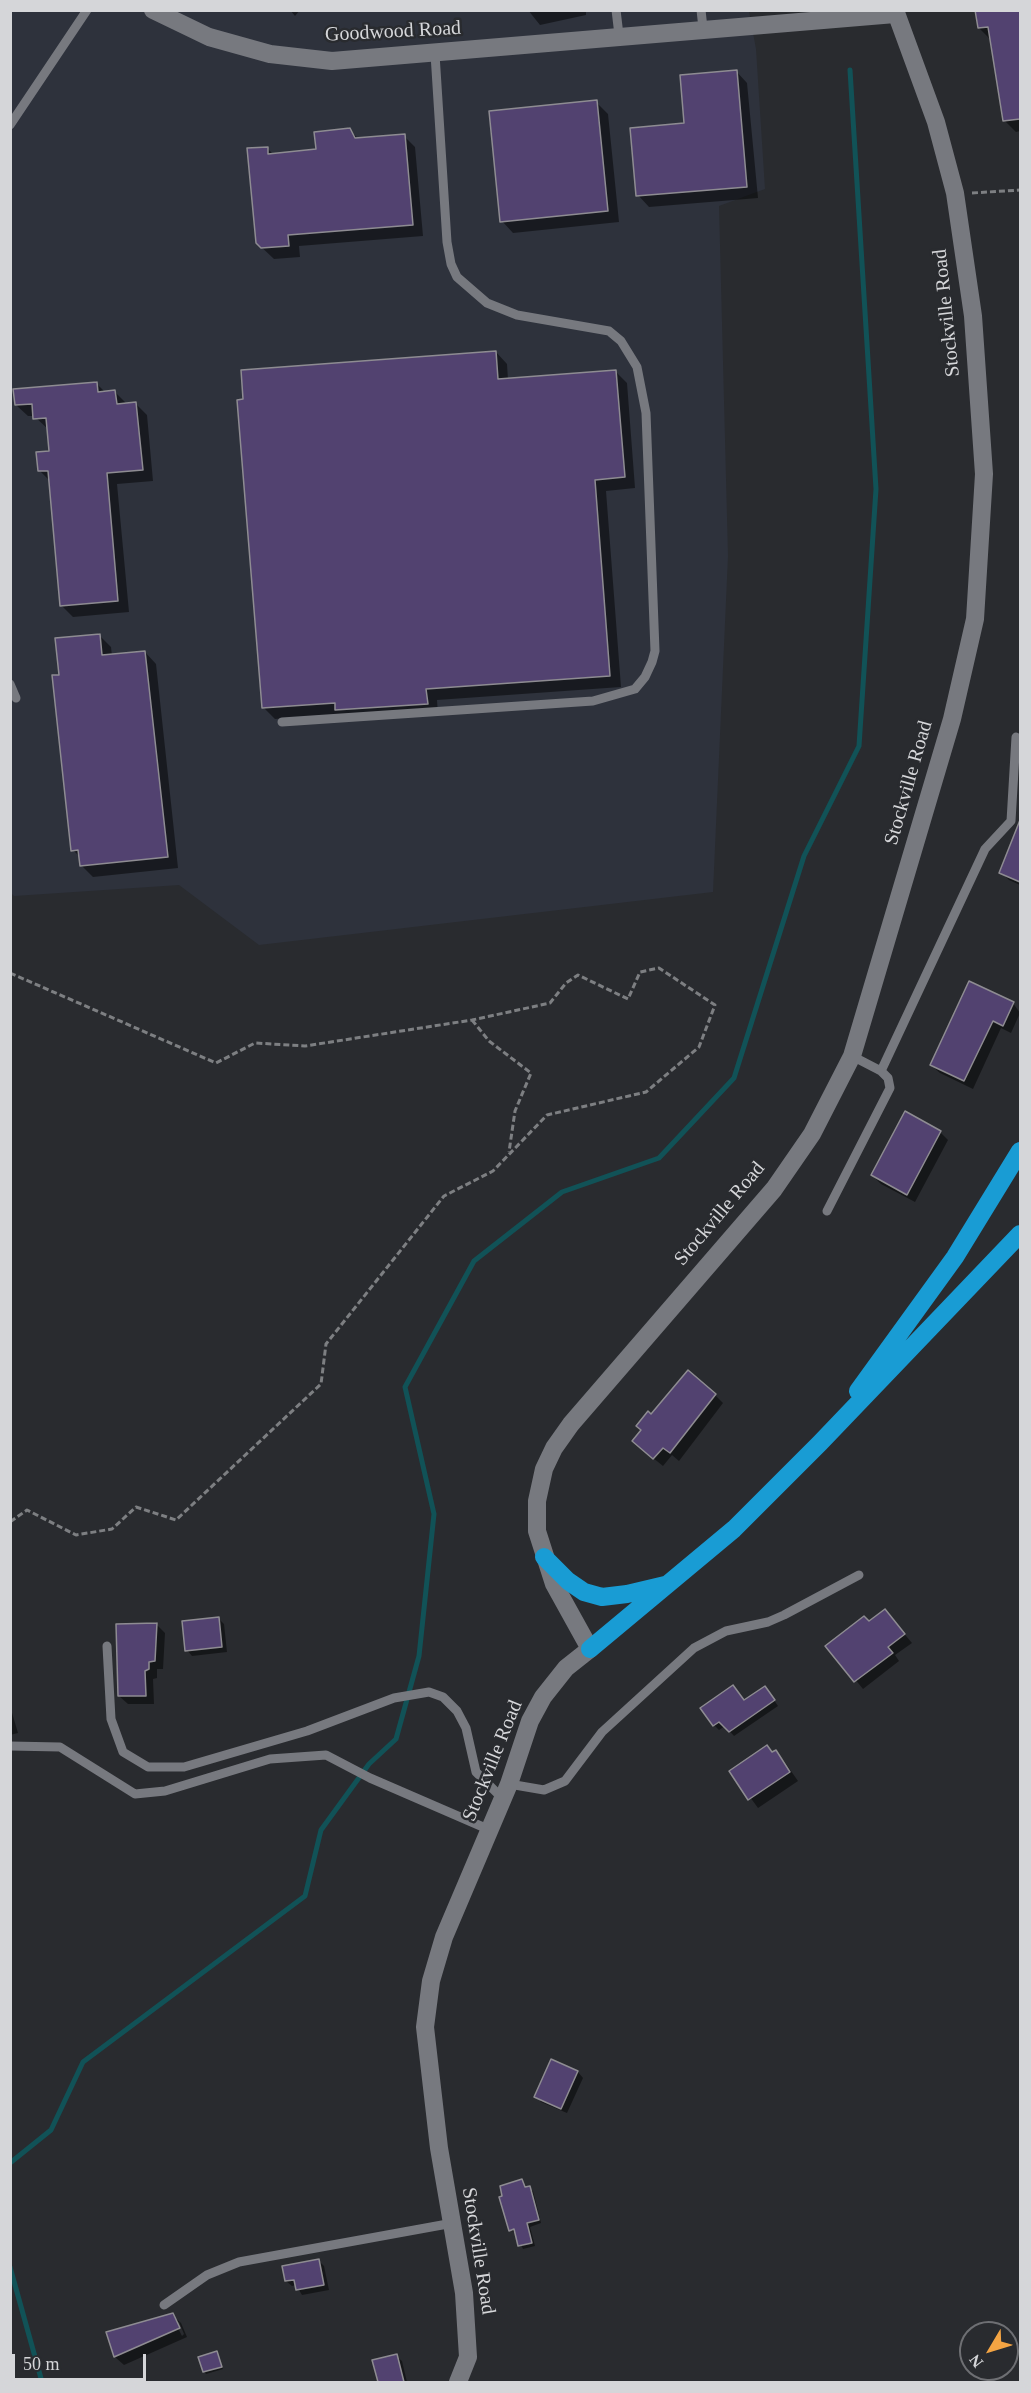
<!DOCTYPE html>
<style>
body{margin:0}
#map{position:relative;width:1031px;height:2393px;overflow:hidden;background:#292b2f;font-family:"Times New Roman",serif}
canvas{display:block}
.frame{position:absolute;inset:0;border:12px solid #d5d6d9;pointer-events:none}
.north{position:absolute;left:959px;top:2321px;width:60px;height:60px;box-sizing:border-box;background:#292b2f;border:2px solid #6e6f73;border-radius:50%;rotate:232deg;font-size:16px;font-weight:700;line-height:24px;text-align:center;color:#d5d6d9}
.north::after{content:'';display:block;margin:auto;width:21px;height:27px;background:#f4a443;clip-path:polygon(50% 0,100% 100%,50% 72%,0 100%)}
.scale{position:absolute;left:12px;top:2354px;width:134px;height:27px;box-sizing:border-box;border:3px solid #d5d6d9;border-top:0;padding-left:8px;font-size:18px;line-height:21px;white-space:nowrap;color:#d5d6d9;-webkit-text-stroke:4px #292b2f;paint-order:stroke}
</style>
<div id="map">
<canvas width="1031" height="2393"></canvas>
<div class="frame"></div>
<div class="north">N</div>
<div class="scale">50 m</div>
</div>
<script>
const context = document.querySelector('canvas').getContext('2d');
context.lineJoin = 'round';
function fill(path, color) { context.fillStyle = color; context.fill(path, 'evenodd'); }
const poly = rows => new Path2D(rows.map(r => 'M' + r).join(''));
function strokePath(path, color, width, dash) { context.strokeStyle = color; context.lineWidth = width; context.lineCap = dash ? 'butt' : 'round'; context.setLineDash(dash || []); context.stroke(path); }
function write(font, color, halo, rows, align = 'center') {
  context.font = font + ' "Times New Roman",serif'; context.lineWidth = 5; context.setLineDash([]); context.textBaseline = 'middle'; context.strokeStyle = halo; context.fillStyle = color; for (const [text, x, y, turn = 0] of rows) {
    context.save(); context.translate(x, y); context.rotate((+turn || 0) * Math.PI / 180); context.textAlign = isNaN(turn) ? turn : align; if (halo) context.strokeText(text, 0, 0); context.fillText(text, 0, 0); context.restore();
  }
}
const built = poly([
 [10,11,749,11,756,49,765,189,719,206,728,556,713,892,259,945,179,885,14,896,11,893]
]);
const shadow = poly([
 [290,10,300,10,295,16],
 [528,10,586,10,586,15,540,25],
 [977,10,1020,10,1020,131,1016,132,1005,121,991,40,979,28],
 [736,71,747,83,758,198,649,207,638,195,686,125],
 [596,102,608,114,619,222,513,233,502,221],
 [349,130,359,139,404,136,415,147,423,236,299,246,300,257,274,259,257,243,267,148,274,155,317,151],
 [496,352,507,364,508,380,616,372,627,383,635,488,606,491,621,687,437,700,438,715,342,714,275,719,263,707],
 [96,383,106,393,115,392,126,403,136,404,147,415,153,481,117,484,129,612,73,617,61,605,50,481,40,471,51,452,49,430,34,416,28,416,16,405],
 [99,635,111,647,112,656,145,652,156,664,178,868,93,877,81,865,80,857,73,850,61,676],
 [1020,827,1020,885,1009,880,1001,872],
 [1013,1003,1020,1013,1011,1033,1001,1028,973,1089,940,1073,931,1065],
 [940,1132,948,1140,915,1202,881,1184,872,1175],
 [715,1395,723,1403,679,1461,672,1455,663,1466,642,1449,643,1430,652,1416],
 [885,1611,912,1643,895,1655,899,1661,863,1689,828,1646],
 [219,1619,224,1624,227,1652,192,1656,187,1650],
 [156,1624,165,1633,163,1669,157,1669,157,1678,153,1679,154,1704,128,1704,119,1696],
 [733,1687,745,1702,769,1693,778,1706,734,1736,725,1726,719,1730,714,1725],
 [10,1706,18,1733,10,1735],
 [767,1747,784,1761,798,1781,758,1808,731,1771],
 [552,2061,578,2072,583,2078,567,2113,541,2102,536,2096],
 [522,2180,527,2189,533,2191,541,2223,530,2227,535,2246,523,2249,516,2233,510,2230],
 [319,2261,324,2266,329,2290,302,2295,296,2285,292,2286,286,2281],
 [172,2315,181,2323,187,2337,124,2365,115,2357,108,2333],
 [175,2322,179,2322,184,2334,182,2336],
 [217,2353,223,2369,206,2374,204,2371],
 [396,2356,402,2361,407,2382,379,2382,374,2361]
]);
const stream = poly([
 [10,2163,51,2130,83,2062,305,1896,321,1830,369,1764,396,1739,419,1656,434,1514,405,1387,474,1261,562,1192,659,1158,734,1078,804,856,859,746,876,489,850,70],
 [10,2267,42,2382]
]);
const building = poly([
 [975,10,1020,10,1020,119,1003,121,988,27,978,28,975,10],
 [737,70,747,187,636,196,630,128,684,123,680,75,737,70],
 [597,100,608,211,500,222,489,111,597,100],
 [350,128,355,138,405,134,413,225,288,235,289,246,261,248,256,243,247,148,268,147,268,154,316,149,314,132,350,128],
 [496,351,498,379,616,370,625,477,595,480,610,676,426,689,428,704,335,710,335,703,262,708,237,400,243,399,241,370,496,351],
 [97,382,98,392,115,390,117,404,136,402,143,470,107,473,118,601,60,606,48,471,38,471,36,452,49,451,46,418,33,419,32,404,15,405,13,389,97,382],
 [100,634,102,655,145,651,168,857,80,866,78,850,71,851,52,675,59,675,55,638,100,634],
 [1020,820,1020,882,999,873,1020,820],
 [969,981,1014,1002,1003,1026,993,1021,964,1081,930,1065,969,981],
 [905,1111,941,1131,907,1195,871,1175,905,1111],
 [688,1370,716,1394,670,1453,663,1448,653,1459,632,1441,641,1430,636,1426,648,1411,651,1414,688,1370],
 [885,1609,905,1634,888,1647,893,1653,854,1682,825,1646,864,1616,869,1621,885,1609],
 [219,1617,222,1647,185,1651,182,1621,219,1617],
 [157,1623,155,1661,149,1662,149,1669,145,1671,146,1696,118,1696,116,1624,157,1623],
 [733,1685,744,1700,765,1686,775,1700,729,1732,719,1722,713,1726,700,1708,733,1685],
 [767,1745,772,1752,776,1750,790,1772,748,1800,729,1771,767,1745],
 [551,2059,578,2071,561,2109,534,2097,551,2059],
 [522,2179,525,2187,530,2186,539,2220,527,2223,532,2243,518,2246,514,2229,509,2231,499,2197,502,2196,500,2186,522,2179],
 [319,2259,324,2285,296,2290,294,2280,285,2281,282,2266,319,2259],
 [173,2313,180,2328,114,2357,106,2332,173,2313],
 [217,2351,222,2367,203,2372,198,2357,217,2351],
 [397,2354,404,2382,378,2382,372,2360,397,2354]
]);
const path = poly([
 [972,193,1020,190],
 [10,973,216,1063,255,1043,305,1046,472,1020,550,1003,566,983,578,975,628,999,640,972,659,968,715,1005,699,1047,646,1092,547,1115,493,1171,444,1196,326,1344,321,1384,176,1520,136,1507,112,1529,76,1535,27,1510,10,1522],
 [472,1020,489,1041,531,1073,515,1111,509,1152]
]);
const lane = poly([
 [616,10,619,35],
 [701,10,703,28],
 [10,125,87,10],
 [10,684,16,698],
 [282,722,593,701,635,689,645,677,652,662,655,651,646,413,637,367,621,341,609,331,517,315,487,303,457,277,451,264,447,242,435,54],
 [881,1071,985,849,1011,821,1016,737],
 [827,1211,890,1088,888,1078,881,1071,852,1056],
 [107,1646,111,1719,123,1752,148,1767,184,1767,307,1731,394,1698,429,1692,443,1697,457,1711,466,1728,476,1772,503,1799],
 [10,1746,60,1747,135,1794,165,1791,270,1759,326,1755,370,1778,490,1830],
 [509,1784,544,1790,565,1781,602,1732,694,1648,726,1631,768,1622,784,1615,859,1575],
 [164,2305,207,2275,239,2262,453,2223]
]);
const secondary = poly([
 [153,10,209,37,270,54,332,61,895,14],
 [458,2382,468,2357,464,2293,439,2148,425,2027,431,1981,444,1937,509,1784,530,1721,543,1697,566,1668,590,1649,554,1584,537,1531,537,1501,544,1469,554,1448,571,1424,774,1189,812,1134,852,1056,952,719,975,619,984,474,973,316,955,193,936,122,895,10]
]);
const highway = poly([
 [858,1391,955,1257,1020,1151],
 [544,1557,568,1581,584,1592,602,1597,627,1594,665,1585],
 [590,1649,734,1529,820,1443,1020,1234]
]);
const streetNames = [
 ["Goodwood Road",393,32,-3],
 ["Stockville Road",947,313,-96],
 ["Stockville Road",909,783,-74],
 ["Stockville Road",720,1214,-50],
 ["Stockville Road",493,1761,-68],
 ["Stockville Road",478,2251,81]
];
fill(built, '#2e323c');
fill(shadow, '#0007');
strokePath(stream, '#115257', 5);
fill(building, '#524270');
strokePath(building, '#8e8c92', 1.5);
strokePath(path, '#7d7f82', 3, [6, 3]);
strokePath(lane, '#77797f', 9);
strokePath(secondary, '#77797f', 18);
strokePath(highway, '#199cd4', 18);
write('20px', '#d5d6d9', '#292b2f', streetNames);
</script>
